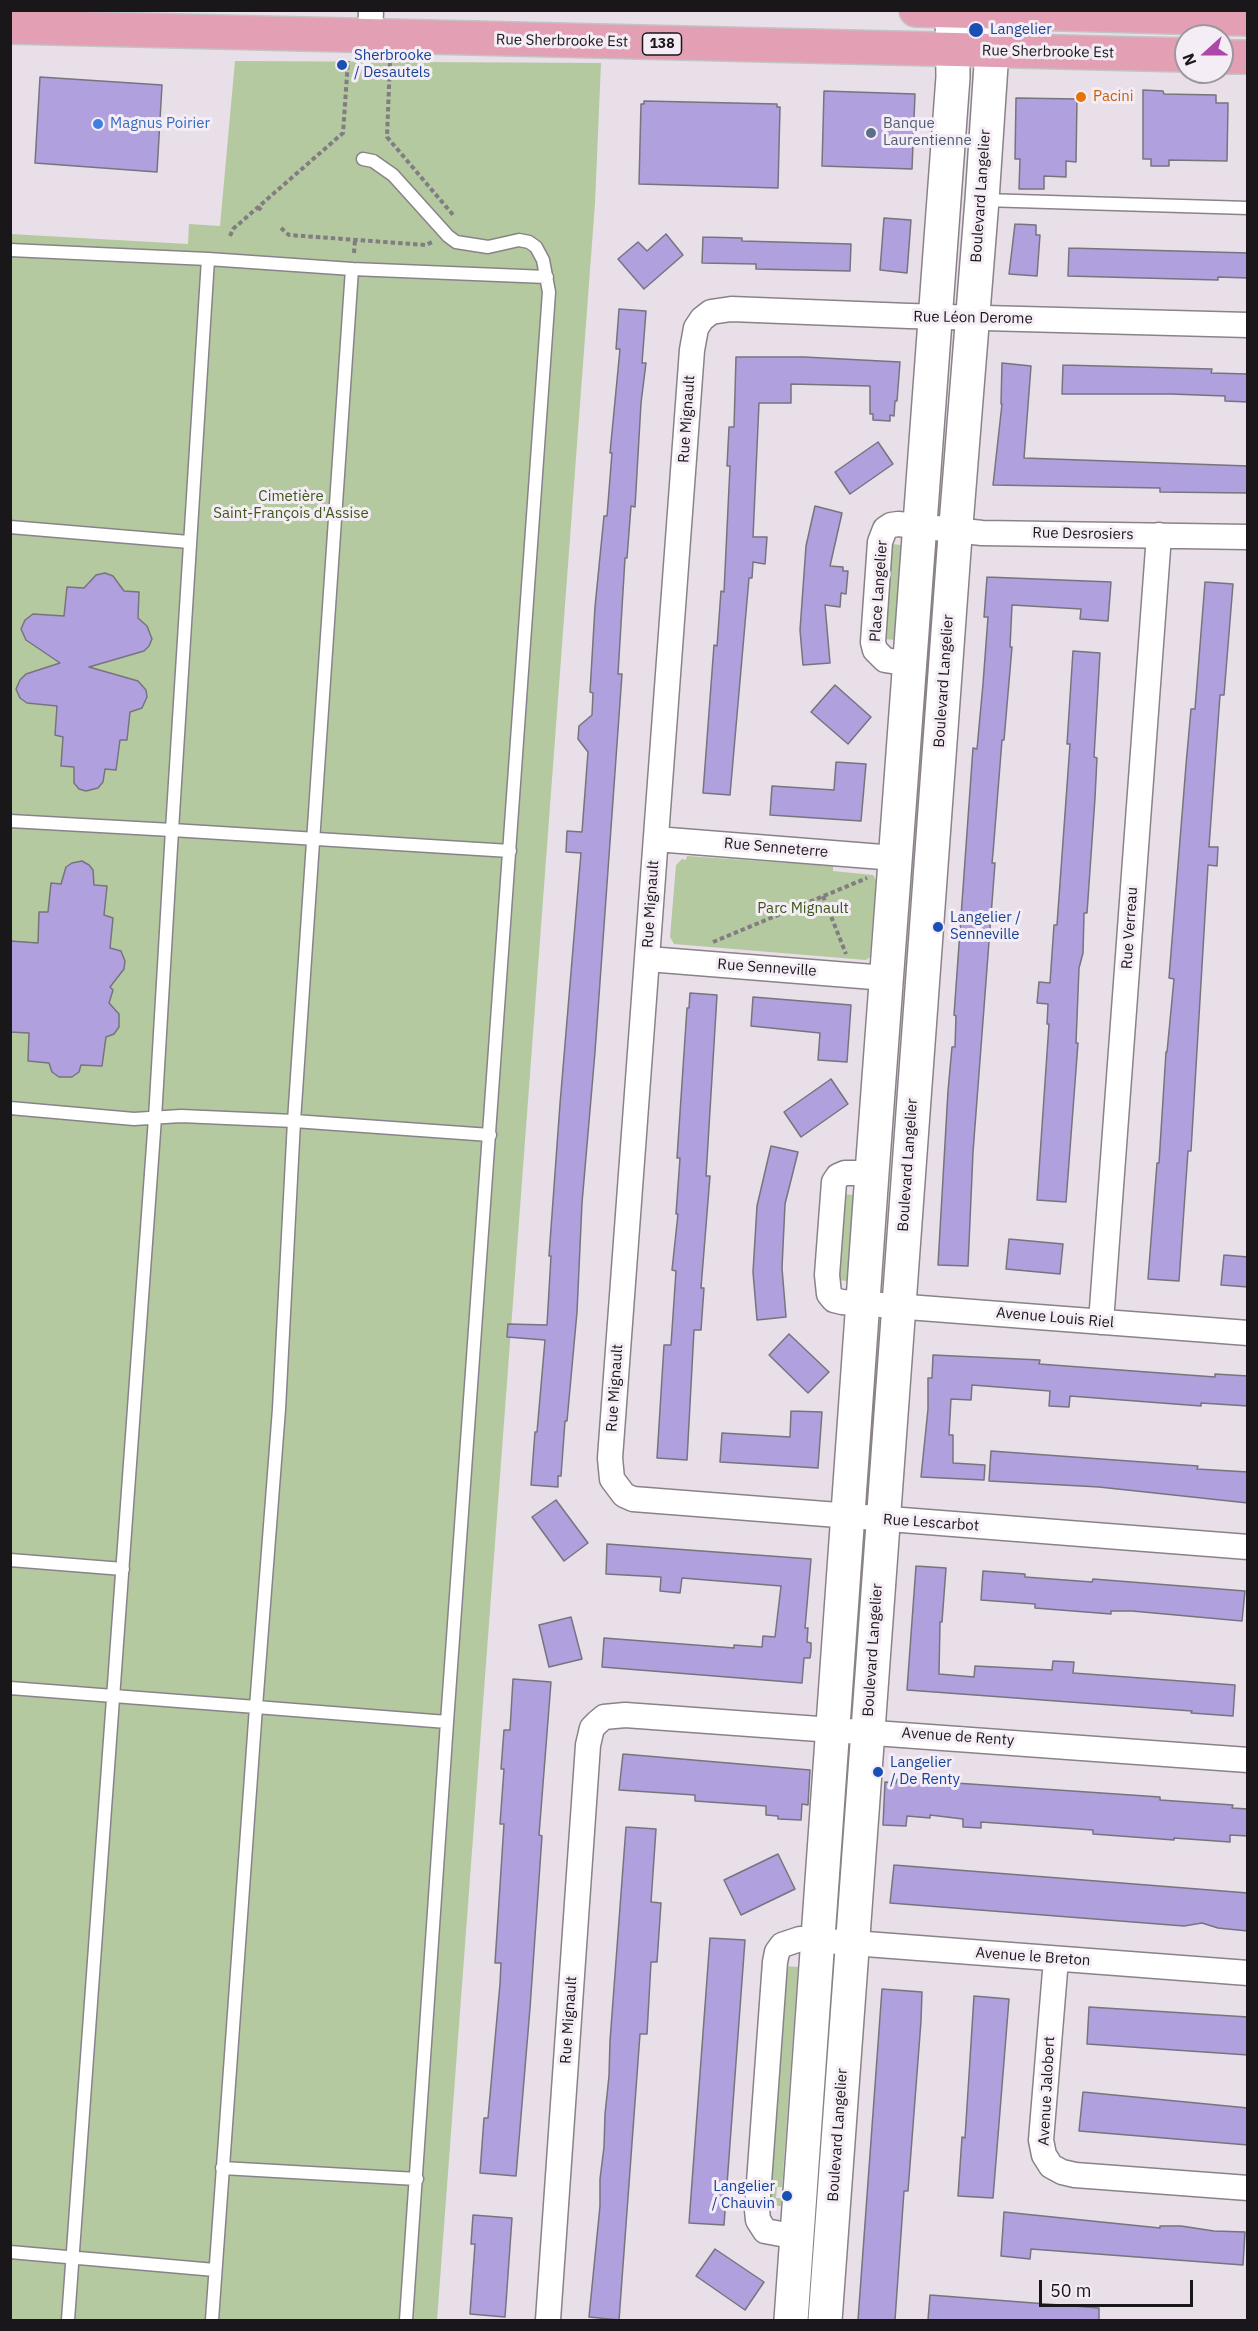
<!DOCTYPE html>
<meta charset="utf-8">
<style>
body{margin:0}
#map{position:relative;width:1258px;height:2331px;overflow:hidden;background:#e8dfe8;font-family:"IBM Plex Sans",sans-serif}
canvas{display:block}
.frame{position:absolute;inset:0;border:12px solid #1a171a;pointer-events:none}
.north{position:absolute;left:1174px;top:24px;width:60px;height:60px;box-sizing:border-box;background:#f5edf5;border:2px solid #9d979d;border-radius:50%;rotate:249deg;font-size:16px;font-weight:700;line-height:24px;text-align:center;color:#1a171a}
.north::after{content:'';display:block;margin:auto;width:21px;height:27px;background:#ae47aa;clip-path:polygon(50% 0,100% 100%,50% 72%,0 100%)}
.scale{position:absolute;left:1039px;top:2280px;width:154px;height:27px;box-sizing:border-box;border:3px solid #1a171a;border-top:0;padding-left:8px;font-size:18px;line-height:21px;white-space:nowrap;color:#1a171a;-webkit-text-stroke:4px #f5edf5;paint-order:stroke}
</style>
<div id="map">
<canvas width="1258" height="2331"></canvas>
<div class="frame"></div>
<div class="north">N</div>
<div class="scale">50 m</div>
</div>
<script>
const context = document.querySelector('canvas').getContext('2d');
context.lineJoin = 'round';
function fill(path, color) { context.fillStyle = color; context.fill(path, 'evenodd'); }
const poly = rows => new Path2D(rows.map(r => 'M' + r).join(''));
function strokePath(path, color, width, dash) { context.strokeStyle = color; context.lineWidth = width; context.lineCap = dash ? 'butt' : 'round'; context.setLineDash(dash || []); context.stroke(path); }
function write(font, color, halo, rows, align = 'center') {
  context.font = font + ' "IBM Plex Sans",sans-serif'; context.lineWidth = 6; context.setLineDash([]); context.textBaseline = 'middle'; context.strokeStyle = halo; context.fillStyle = color; for (const [text, x, y, turn = 0] of rows) {
    context.save(); context.translate(x, y); context.rotate((+turn || 0) * Math.PI / 180); context.textAlign = isNaN(turn) ? turn : align; if (halo) context.strokeText(text, 0, 0); context.fillText(text, 0, 0); context.restore();
  }
}
const green = poly([
 [235,61,601,63,595,203,437,2320,11,2320,10,234,188,244,189,224,220,226],
 [892,544,901,545,894,640,885,639],
 [687,856,833,866,833,871,873,875,876,880,870,957,866,960,674,944,670,937,676,865,682,859,686,860],
 [843,1194,853,1195,848,1281,838,1280],
 [786,1966,798,1967,782,2187,777,2187,776,2198,781,2198,781,2206,768,2205]
]);
const building = poly([
 [40,77,162,85,157,172,35,163,40,77],
 [1143,90,1163,91,1164,94,1216,95,1216,103,1228,103,1227,161,1169,160,1169,166,1151,166,1151,159,1143,159,1143,90],
 [824,91,915,94,912,169,822,166,824,91],
 [1016,98,1077,99,1076,162,1066,161,1066,177,1044,176,1044,189,1019,189,1020,159,1015,159,1016,98],
 [644,101,777,104,777,107,780,107,778,188,639,184,641,104,644,104,644,101],
 [884,218,911,220,907,273,880,270,884,218],
 [1015,224,1036,225,1036,235,1040,235,1037,276,1009,274,1015,224],
 [666,234,683,255,644,289,618,259,638,242,647,251,666,234],
 [703,237,742,238,742,241,851,244,850,271,756,269,756,264,702,263,703,237],
 [1069,248,1248,253,1248,278,1218,277,1218,280,1068,276,1069,248],
 [619,309,646,311,642,363,646,363,641,403,635,507,631,506,627,558,625,558,618,674,622,674,595,1052,582,1203,577,1312,567,1421,565,1421,561,1476,558,1476,558,1487,531,1485,535,1432,537,1432,545,1340,507,1337,508,1324,547,1325,551,1256,549,1256,560,1104,581,853,566,852,567,831,582,832,588,752,578,739,579,726,592,715,593,693,590,692,595,607,604,516,607,516,612,453,610,453,620,349,616,349,619,309],
 [736,357,804,357,900,362,897,401,895,401,894,416,890,415,890,421,873,420,873,414,870,414,870,386,791,384,791,403,759,403,753,537,767,537,765,564,753,562,752,578,749,578,730,795,703,793,714,645,717,646,721,591,724,592,730,466,727,466,729,427,734,427,736,357],
 [1002,363,1031,366,1024,458,1248,466,1248,493,1160,492,1160,488,993,485,1002,404,1001,404,1002,363],
 [1063,365,1212,369,1211,373,1248,374,1248,402,1225,401,1225,396,1171,394,1062,394,1063,365],
 [878,442,893,464,850,494,835,472,878,442],
 [815,506,842,513,830,566,843,567,843,571,848,571,846,594,841,593,840,607,825,605,830,663,803,665,800,630,806,546,815,506],
 [105,573,113,576,124,591,139,592,138,618,147,626,152,639,149,646,144,651,89,667,138,681,146,690,147,697,142,708,130,712,127,740,120,740,116,770,105,769,103,782,98,788,86,791,79,789,74,783,74,767,61,766,63,737,55,735,57,706,27,703,20,698,16,689,20,680,26,674,60,663,26,640,21,629,25,620,33,614,64,616,67,587,84,588,96,575,105,573],
 [987,577,1111,582,1108,621,1080,619,1081,609,1012,605,1010,647,1012,647,1004,740,1002,740,993,853,992,863,995,863,973,1152,968,1266,938,1265,948,1091,952,1047,955,1047,956,1016,954,1015,973,748,977,749,983,684,988,617,984,617,987,577],
 [1205,582,1233,584,1224,695,1220,695,1209,847,1218,847,1217,866,1208,865,1191,1151,1188,1151,1179,1281,1148,1279,1157,1163,1159,1163,1166,1052,1167,1052,1174,979,1169,978,1186,765,1191,709,1195,709,1205,582],
 [1073,651,1100,653,1094,757,1097,758,1095,798,1087,913,1084,913,1083,953,1079,968,1076,1043,1078,1043,1066,1202,1037,1200,1049,1024,1047,1024,1048,1004,1037,1003,1039,982,1050,983,1054,925,1057,925,1070,744,1067,744,1073,651],
 [835,685,871,717,848,744,811,712,835,685],
 [836,762,866,764,861,821,770,815,772,786,834,790,836,762],
 [82,861,89,865,93,870,94,885,107,886,104,915,113,918,110,948,121,951,125,961,124,969,110,987,113,990,109,1003,119,1014,119,1027,114,1034,106,1037,102,1066,81,1065,79,1072,72,1077,59,1077,52,1072,49,1063,28,1061,29,1033,10,1032,10,941,38,943,39,912,48,912,51,883,61,884,66,867,72,863,82,861],
 [690,993,717,995,706,1176,710,1176,701,1288,704,1288,701,1330,694,1330,687,1460,657,1458,664,1345,671,1345,676,1271,672,1270,678,1214,676,1214,680,1158,677,1158,687,1008,689,1008,690,993],
 [753,997,851,1005,847,1062,818,1060,820,1033,751,1026,753,997],
 [831,1079,848,1104,801,1137,784,1112,831,1079],
 [771,1146,798,1152,785,1204,782,1268,786,1317,757,1320,753,1272,757,1206,771,1146],
 [1009,1239,1063,1244,1060,1274,1006,1269,1009,1239],
 [1224,1255,1248,1257,1248,1287,1221,1285,1224,1255],
 [789,1334,829,1372,808,1393,769,1355,789,1334],
 [933,1355,1040,1360,1039,1364,1215,1377,1215,1374,1248,1376,1248,1406,1201,1403,1201,1406,1070,1396,1069,1407,1049,1406,1050,1391,972,1385,971,1400,951,1399,949,1435,953,1435,953,1463,985,1465,984,1480,921,1477,928,1409,928,1378,932,1378,933,1355],
 [791,1411,822,1412,818,1468,720,1462,722,1433,790,1437,791,1411],
 [991,1451,1198,1466,1197,1469,1248,1472,1248,1503,1099,1487,989,1481,991,1451],
 [556,1500,588,1543,564,1561,532,1517,556,1500],
 [607,1544,811,1559,805,1628,808,1628,807,1642,811,1643,811,1651,810,1658,804,1658,802,1683,602,1667,604,1638,734,1648,734,1645,762,1647,763,1636,775,1637,781,1586,682,1578,680,1593,660,1591,661,1577,606,1574,607,1544],
 [916,1566,946,1568,942,1622,940,1622,939,1674,974,1677,975,1666,1052,1670,1053,1661,1074,1662,1073,1673,1235,1685,1233,1716,1191,1713,1192,1711,907,1690,916,1566],
 [983,1571,1025,1574,1025,1577,1092,1582,1093,1579,1245,1591,1242,1621,1132,1611,1111,1611,1111,1614,1035,1608,1035,1604,981,1600,983,1571],
 [571,1617,582,1659,549,1667,539,1625,571,1617],
 [513,1679,551,1682,539,1835,542,1836,530,2008,516,2176,480,2173,484,2118,488,2118,500,1984,501,1963,495,1963,504,1824,500,1824,504,1769,501,1769,504,1730,510,1730,513,1679],
 [623,1754,810,1770,808,1805,802,1804,801,1820,778,1819,778,1816,766,1815,766,1806,695,1801,695,1795,619,1790,623,1754],
 [897,1779,1160,1797,1160,1800,1233,1805,1232,1808,1248,1809,1248,1836,1230,1835,1230,1842,1174,1838,1174,1840,1093,1834,1093,1830,981,1822,981,1828,963,1827,963,1819,930,1815,930,1818,907,1816,906,1826,883,1825,885,1782,896,1783,897,1779],
 [626,1827,656,1829,651,1902,661,1903,657,1962,651,1962,647,2034,640,2034,619,2320,589,2317,600,2206,600,2179,604,2147,605,2114,609,2076,610,2041,626,1827],
 [778,1854,795,1889,741,1915,724,1880,778,1854],
 [894,1865,1248,1893,1248,1931,1218,1928,1202,1923,1184,1926,890,1903,894,1865],
 [710,1938,745,1940,724,2225,689,2223,710,1938],
 [882,1989,922,1992,921,2021,908,2191,904,2191,895,2320,858,2320,882,1989],
 [974,1996,1009,1999,993,2198,958,2196,962,2137,965,2138,974,1996],
 [1089,2007,1248,2017,1248,2055,1087,2044,1089,2007],
 [1083,2092,1248,2108,1248,2145,1079,2131,1083,2092],
 [1004,2212,1160,2228,1160,2226,1181,2226,1214,2231,1245,2232,1243,2265,1031,2249,1030,2259,1001,2256,1004,2212],
 [473,2215,512,2218,505,2317,470,2314,475,2244,471,2244,473,2215],
 [715,2249,764,2282,745,2310,696,2276,715,2249],
 [930,2295,1099,2308,1099,2320,928,2320,930,2295]
]);
const path = poly([
 [390,62,387,137,454,216],
 [258,207,263,212],
 [281,228,289,235,426,245,432,242],
 [230,236,233,229,343,133,348,61],
 [354,253,355,240],
 [823,896,846,954],
 [713,942,867,878]
]);
const lane = poly([
 [363,159,373,161,393,175,448,236,456,242,488,247,519,240,529,242,536,247,543,260,549,292,447,1722],
 [983,200,1248,208],
 [10,250,208,259,352,269,294,1121,279,1409,256,1707,447,1722,406,2320],
 [208,259,172,830,510,851],
 [352,269,547,277],
 [10,527,189,542],
 [10,821,172,830,155,1118,68,2320],
 [10,1108,134,1119,181,1116,294,1121,490,1135],
 [10,1560,123,1569],
 [10,1688,256,1707,212,2320],
 [222,2168,417,2179],
 [10,2252,215,2270]
]);
const street = poly([
 [370,37,371,10],
 [1248,325,909,316,731,309,711,312,702,319,696,328,692,350,610,1458,612,1479,624,1495,633,1499,1248,1547],
 [910,664,885,660,875,650,873,642,880,542,885,529,891,525,898,524,982,533,1248,537],
 [656,839,895,858],
 [648,959,886,978],
 [872,1173,845,1173,838,1176,834,1182,827,1275,829,1294,834,1300,842,1302,1248,1333],
 [1101,1322,1159,535],
 [1056,1959,1041,2140,1044,2155,1051,2166,1062,2172,1075,2175,1248,2188],
 [797,2237,765,2231,758,2220,757,2210,775,1962,777,1952,782,1945,800,1939,1248,1973],
 [548,2320,588,1745,592,1728,598,1722,604,1717,625,1715,1248,1760]
]);
const secondary = poly([
 [791,2320,872,1173,953,77,952,10],
 [825,2320,954,550,982,200,992,50,991,10]
]);
const primary = poly([
 [916,10,1248,19],
 [10,27,1186,55],
 [1222,57,1248,57]
]);
const markers = [
 [976,30,8,"#1a4fb4"],
 [342,65,6,"#1a4fb4"],
 [1081,97,6,"#e8710a"],
 [98,124,6,"#3f7fe0"],
 [871,133,6,"#5c6f8a"],
 [938,927,6,"#1a4fb4"],
 [878,1772,6,"#1a4fb4"],
 [787,2196,6,"#1a4fb4"]
];
const shields = [
 [662,44,39]
];
const shieldNames = [
 ["138",662,44]
];
const transitNames = [
 ["Langelier",990,30],
 ["Sherbrooke",354,56],
 ["/ Desautels",354,73],
 ["Langelier /",950,918],
 ["Senneville",950,935],
 ["Langelier",890,1763],
 ["/ De Renty",890,1780],
 ["Langelier",775,2187,"right"],
 ["/ Chauvin",775,2204,"right"]
];
const streetNames = [
 ["Rue Sherbrooke Est",562,41,1],
 ["Rue Sherbrooke Est",1048,52,1],
 ["Boulevard Langelier",981,196,-86],
 ["Rue Léon Derome",973,318,1],
 ["Rue Mignault",687,419,-86],
 ["Rue Desrosiers",1083,534,1],
 ["Place Langelier",879,591,-86],
 ["Boulevard Langelier",944,681,-86],
 ["Rue Senneterre",776,848,5],
 ["Rue Mignault",651,904,-86],
 ["Rue Verreau",1130,928,-86],
 ["Rue Senneville",767,968,4],
 ["Boulevard Langelier",908,1165,-86],
 ["Avenue Louis Riel",1055,1318,5],
 ["Rue Mignault",615,1388,-86],
 ["Rue Lescarbot",931,1523,4],
 ["Boulevard Langelier",873,1650,-86],
 ["Avenue de Renty",958,1737,4],
 ["Avenue le Breton",1033,1957,4],
 ["Rue Mignault",569,2020,-86],
 ["Avenue Jalobert",1047,2091,-87],
 ["Boulevard Langelier",838,2135,-86]
];
const foodNames = [
 ["Pacini",1093,97]
];
const shopNames = [
 ["Magnus Poirier",110,124]
];
const serviceNames = [
 ["Banque",883,124],
 ["Laurentienne",883,141]
];
const parkNames = [
 ["Cimetière",291,497],
 ["Saint-François d'Assise",291,514],
 ["Parc Mignault",803,909]
];
fill(green, '#b4c99f');
fill(building, '#b1a0de');
strokePath(building, '#76747e', 1.5);
strokePath(lane, '#8a8289', 15);
strokePath(street, '#8a8289', 27);
strokePath(secondary, '#8a8289', 36);
strokePath(primary, '#c3c3c3', 36);
strokePath(path, '#837c83', 4, [4.5, 3]);
strokePath(lane, '#fff', 12);
strokePath(street, '#fff', 24);
strokePath(secondary, '#fff', 33);
strokePath(primary, '#e39fb4', 33);
for (const [x, y, r, color] of markers) { const dot = new Path2D(); dot.arc(x, y, r, 0, 2 * Math.PI); context.fillStyle = color; context.fill(dot); strokePath(dot, '#f5edf5', 2); }
for (const [x, y, w] of shields) { const box = new Path2D(); box.roundRect(x - w / 2, y - 11, w, 22, 4.5); context.fillStyle = '#f5edf5'; context.fill(box); strokePath(box, '#1a171a', 1.5); }
write('bold 14px', '#1a171a', null, shieldNames);
write('15px', '#164399', '#f5edf5', transitNames, 'left');
write('15px', '#1a171a', '#f5edf5', streetNames);
write('15px', '#c56008', '#f5edf5', foodNames, 'left');
write('15px', '#366cbe', '#f5edf5', shopNames, 'left');
write('15px', '#4e5e75', '#f5edf5', serviceNames, 'left');
write('15px', '#3d5718', '#f5edf5', parkNames);
</script>
